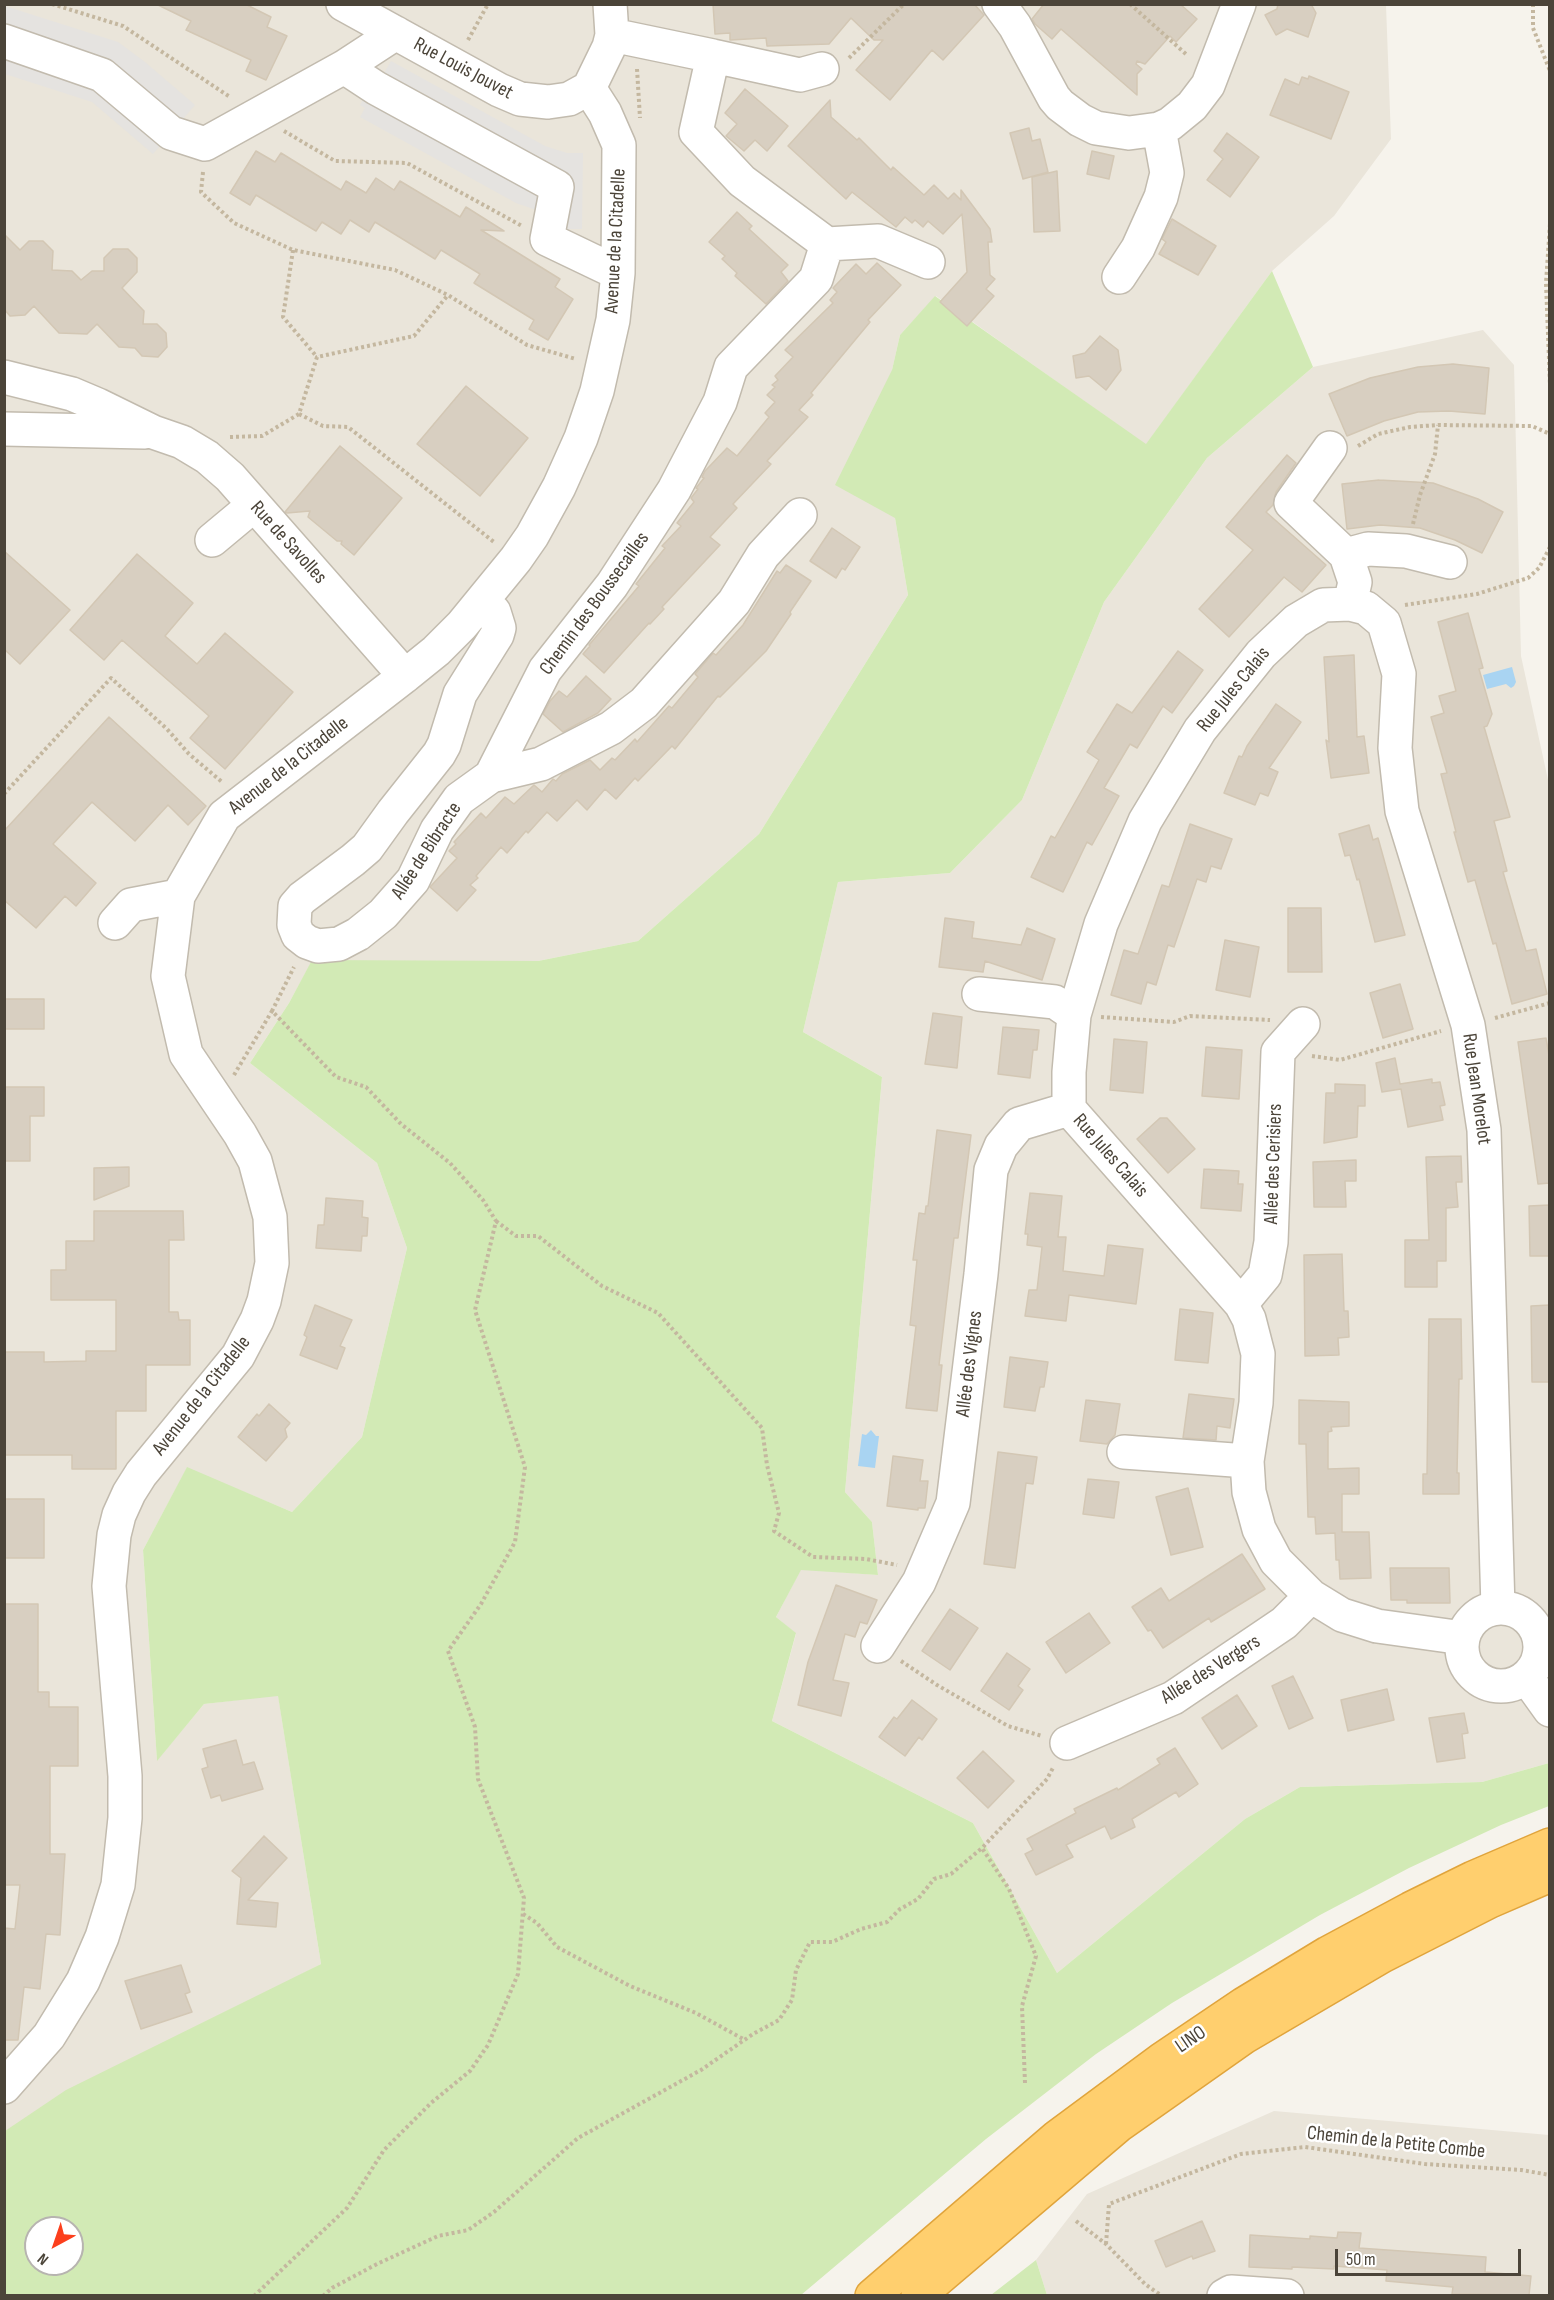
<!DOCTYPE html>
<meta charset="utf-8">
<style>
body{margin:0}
#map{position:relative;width:1554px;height:2300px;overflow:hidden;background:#f6f3ec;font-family:"Sofia Sans Condensed",sans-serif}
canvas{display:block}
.frame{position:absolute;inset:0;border:6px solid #4b4439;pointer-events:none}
.north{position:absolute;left:24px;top:2216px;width:60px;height:60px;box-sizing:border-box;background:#fff;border:2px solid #b7b4b0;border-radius:50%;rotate:220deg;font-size:16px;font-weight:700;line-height:24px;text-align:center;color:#4b4439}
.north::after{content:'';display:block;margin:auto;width:21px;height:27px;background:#fc3f1d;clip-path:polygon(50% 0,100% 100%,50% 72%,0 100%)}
.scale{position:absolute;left:1335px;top:2249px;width:186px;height:27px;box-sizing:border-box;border:3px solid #4b4439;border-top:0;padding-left:8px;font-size:18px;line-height:21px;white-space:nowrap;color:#4b4439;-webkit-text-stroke:4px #fff;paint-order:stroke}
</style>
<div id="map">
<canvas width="1554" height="2300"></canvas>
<div class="frame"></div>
<div class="north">N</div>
<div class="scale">50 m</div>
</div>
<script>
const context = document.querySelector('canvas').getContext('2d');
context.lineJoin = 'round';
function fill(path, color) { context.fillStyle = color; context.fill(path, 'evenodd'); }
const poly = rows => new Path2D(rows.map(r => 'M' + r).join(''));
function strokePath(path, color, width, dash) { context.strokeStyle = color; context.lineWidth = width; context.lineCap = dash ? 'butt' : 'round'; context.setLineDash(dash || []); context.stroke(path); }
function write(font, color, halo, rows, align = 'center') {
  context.font = font + ' "Sofia Sans Condensed",sans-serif'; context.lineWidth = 5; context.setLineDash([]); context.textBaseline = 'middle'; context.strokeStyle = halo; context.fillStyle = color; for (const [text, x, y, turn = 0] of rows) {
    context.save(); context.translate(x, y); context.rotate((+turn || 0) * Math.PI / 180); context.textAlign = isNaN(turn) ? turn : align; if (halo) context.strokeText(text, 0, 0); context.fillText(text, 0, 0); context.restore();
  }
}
const residential = poly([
 [5,5,1386,5,1391,139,1334,216,1272,271,1146,445,936,296,900,335,892,370,895,518,908,595,759,834,638,941,538,961,312,961,289,1003,250,1063,377,1163,407,1248,362,1437,292,1512,187,1468,143,1550,157,1760,204,1704,278,1695,321,1964,5,2131],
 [1483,330,1514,365,1521,656,1550,789,1549,1763,1482,1782,1300,1787,1245,1819,1057,1973,973,1823,772,1721,796,1634,776,1617,801,1569,878,1575,872,1522,845,1492,882,1077,803,1032,838,882,950,873,1022,800,1104,602,1207,458,1313,367],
 [1274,2111,1549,2135,1549,2295,1047,2295,1036,2260,1087,2194]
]);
const green = poly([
 [1272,271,1313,367,1207,458,1104,602,1022,800,950,873,838,882,803,1032,882,1077,845,1492,872,1522,878,1575,801,1570,776,1617,796,1633,772,1721,973,1823,1057,1973,1245,1819,1300,1787,1482,1782,1549,1763,1549,1806,1501,1825,1409,1868,1320,1915,1172,2003,1096,2054,986,2139,801,2295,5,2296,5,2131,66,2090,321,1964,278,1696,204,1704,157,1761,143,1550,187,1467,292,1512,362,1437,407,1248,377,1163,250,1063,289,1003,312,960,538,961,638,941,759,834,908,595,895,518,835,485,892,370,900,335,935,296,1146,444],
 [36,2228,72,2228,72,2264,36,2264],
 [1036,2260,1047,2295,991,2295]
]);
const parking = poly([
 [5,6,118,42,145,62,195,105,153,154,92,102,5,74],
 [391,61,545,146,567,153,583,153,582,229,563,229,542,212,516,203,360,117,365,108,360,105,365,96,370,98]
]);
const water = poly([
 [1512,667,1516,682,1514,686,1511,688,1506,684,1487,689,1483,675],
 [871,1430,876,1436,879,1436,875,1468,858,1466,862,1434,866,1435]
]);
const building = poly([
 [156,4,245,4,271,17,267,27,287,36,266,80,246,71,251,60,186,30,191,21,156,4],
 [713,4,974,4,984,15,943,60,932,50,890,100,856,70,883,40,874,40,851,18,829,44,767,46,766,38,730,40,730,33,715,34,713,4],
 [1044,4,1180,4,1197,19,1176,42,1170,36,1145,64,1137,61,1136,64,1142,69,1137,74,1137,95,1061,29,1052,39,1035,24,1032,19,1044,4],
 [1278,4,1311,4,1316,13,1308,37,1287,29,1276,35,1265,15,1277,9,1278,4],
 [1309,76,1349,92,1331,139,1270,115,1285,79,1299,85,1302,77,1308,79,1309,76],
 [745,89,788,126,767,151,755,140,744,151,726,136,737,124,725,113,745,89],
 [830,100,831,117,857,140,859,138,891,170,893,167,924,195,934,185,948,199,954,193,961,200,961,190,990,229,992,242,988,242,990,275,995,279,986,289,994,296,967,326,940,302,967,272,962,214,943,234,928,221,923,227,915,220,912,223,905,217,896,227,852,192,846,199,788,146,830,100],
 [1029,128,1032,141,1040,139,1048,172,1023,179,1010,133,1029,128],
 [1227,133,1259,157,1230,197,1207,180,1223,159,1214,151,1227,133],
 [256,151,275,162,281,153,341,190,346,181,366,193,376,178,394,190,400,181,460,217,466,207,504,231,481,230,560,279,555,287,573,299,548,340,529,329,534,320,474,283,480,274,441,250,435,259,375,222,369,232,350,220,341,234,322,222,316,231,256,195,250,205,230,193,256,151],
 [1092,151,1114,156,1109,179,1087,174,1092,151],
 [1057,171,1060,231,1034,232,1032,177,1057,171],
 [737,212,752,226,749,229,788,265,781,272,788,281,766,304,735,276,737,273,722,259,725,256,709,242,737,212],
 [1172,219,1216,246,1198,275,1159,254,1166,242,1162,239,1172,219],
 [4,234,20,250,29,241,43,241,53,251,52,270,72,271,81,280,92,271,104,271,104,258,113,249,128,249,137,258,137,272,122,288,144,311,143,324,157,324,166,333,167,347,158,357,142,356,135,348,119,347,97,324,87,334,59,333,34,306,25,315,10,316,4,309,4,234],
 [877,263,901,285,868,320,870,322,811,393,813,395,799,410,808,417,767,461,771,464,733,504,737,508,710,537,720,545,662,607,664,609,650,624,649,623,604,673,583,654,590,646,589,645,639,586,636,584,665,548,662,546,681,526,677,523,694,502,691,498,698,489,696,488,704,478,702,477,705,471,727,448,737,456,769,417,765,413,775,402,767,395,775,387,772,385,778,380,775,376,793,357,785,350,833,303,830,300,837,292,833,288,856,264,866,274,877,263],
 [1100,336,1118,350,1121,370,1106,390,1089,376,1076,378,1073,356,1085,353,1100,336],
 [1453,364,1489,368,1485,414,1449,411,1418,412,1384,421,1347,436,1329,394,1370,378,1418,367,1453,364],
 [466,386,528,438,480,496,417,444,466,386],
 [340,446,402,498,354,555,341,544,342,541,337,541,308,517,310,511,287,513,285,512,340,446],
 [1287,455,1296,463,1276,492,1273,505,1266,512,1326,565,1302,592,1284,577,1229,637,1199,609,1253,550,1226,527,1287,455],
 [1379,480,1433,483,1478,499,1503,512,1482,553,1455,540,1420,528,1380,525,1347,529,1342,484,1379,480],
 [832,528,860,547,845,570,842,568,836,578,810,561,832,528],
 [4,551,70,610,20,664,4,649,4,551],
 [137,554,193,603,165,636,197,664,225,633,293,692,225,769,190,738,209,716,122,640,104,660,70,630,137,554],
 [786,565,811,581,790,612,791,614,766,651,720,697,718,696,675,749,672,746,638,781,635,778,616,799,605,789,587,810,577,800,557,821,547,812,528,833,526,831,507,853,501,847,476,876,478,878,470,885,476,890,457,911,430,887,457,858,449,851,456,844,454,842,481,813,486,818,505,797,514,804,534,785,542,792,553,779,556,781,562,774,590,760,600,770,612,758,615,760,635,739,637,742,669,706,672,708,698,677,695,674,713,653,716,655,743,625,777,571,780,573,786,565],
 [1468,613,1483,668,1479,669,1492,714,1487,726,1484,727,1485,730,1510,817,1494,821,1507,871,1503,872,1526,951,1536,949,1547,994,1512,1004,1496,943,1493,944,1475,880,1468,882,1454,832,1456,832,1441,774,1447,773,1431,717,1444,713,1439,696,1456,691,1438,622,1468,613],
 [1178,651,1203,670,1172,713,1163,706,1137,748,1130,744,1104,788,1119,796,1092,845,1087,842,1063,892,1031,877,1051,836,1055,838,1099,760,1087,752,1117,704,1132,713,1178,651],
 [1354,655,1357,737,1364,736,1369,773,1331,778,1326,740,1329,742,1324,657,1354,655],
 [586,676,611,699,598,713,563,732,543,714,550,701,559,691,567,697,586,676],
 [1276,704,1301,722,1269,768,1278,772,1268,796,1260,793,1255,805,1224,793,1239,756,1242,757,1247,746,1276,704],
 [109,717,206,806,188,825,168,805,135,841,92,802,53,844,96,883,76,906,65,896,36,928,4,900,4,831,109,717],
 [1190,824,1232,839,1221,869,1211,866,1206,882,1197,879,1174,947,1168,945,1156,985,1147,982,1141,1004,1111,995,1124,950,1138,954,1162,885,1169,887,1190,824],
 [1369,825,1373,840,1378,838,1405,935,1375,942,1359,879,1357,880,1350,855,1345,856,1339,834,1369,825],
 [1288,908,1321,908,1322,972,1288,972,1288,908],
 [945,918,974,922,972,938,1021,945,1027,928,1055,939,1042,980,985,961,983,972,939,967,945,918],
 [1225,940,1259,947,1250,997,1216,990,1225,940],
 [1400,984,1413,1029,1383,1038,1370,993,1400,984],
 [4,999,44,999,44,1029,4,1029,4,999],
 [933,1013,962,1017,957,1068,925,1064,933,1013],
 [1003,1027,1039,1030,1037,1050,1033,1050,1030,1078,998,1074,1003,1027],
 [1546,1038,1550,1061,1550,1183,1538,1184,1518,1042,1546,1038],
 [1114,1039,1147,1042,1143,1093,1110,1090,1114,1039],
 [1206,1047,1242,1050,1239,1099,1202,1096,1206,1047],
 [1395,1058,1400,1084,1432,1079,1432,1083,1440,1082,1445,1105,1440,1106,1443,1120,1408,1127,1401,1089,1382,1092,1376,1063,1395,1058],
 [1335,1084,1365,1085,1365,1106,1358,1106,1357,1137,1324,1143,1326,1093,1335,1093,1335,1084],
 [4,1087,44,1087,44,1116,30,1116,30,1161,4,1161,4,1087],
 [1160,1118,1167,1118,1195,1149,1168,1173,1137,1139,1160,1118],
 [937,1130,971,1135,958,1238,954,1238,939,1365,942,1365,937,1411,906,1408,916,1326,910,1325,917,1260,913,1260,919,1213,925,1214,926,1206,928,1206,937,1130],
 [1461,1156,1462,1182,1456,1182,1458,1207,1446,1208,1446,1261,1437,1261,1437,1287,1405,1287,1405,1240,1429,1240,1426,1157,1461,1156],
 [1356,1160,1356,1181,1345,1181,1346,1207,1314,1207,1313,1162,1356,1160],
 [129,1167,129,1186,94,1200,94,1168,129,1167],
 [1204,1169,1239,1171,1238,1184,1243,1184,1241,1211,1201,1208,1204,1169],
 [1030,1193,1062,1196,1058,1237,1066,1237,1063,1271,1104,1276,1108,1245,1143,1249,1136,1304,1069,1295,1066,1321,1025,1316,1029,1290,1037,1290,1042,1247,1027,1245,1028,1234,1025,1234,1030,1193],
 [326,1198,363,1201,362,1217,368,1218,367,1236,362,1236,361,1251,316,1248,318,1225,324,1225,326,1198],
 [1550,1205,1550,1256,1530,1256,1529,1206,1550,1205],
 [94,1211,183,1211,184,1240,169,1240,169,1312,178,1312,179,1320,190,1320,190,1365,146,1365,146,1411,116,1411,116,1469,72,1469,72,1455,4,1455,4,1352,44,1352,44,1362,86,1361,86,1351,116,1351,116,1300,51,1300,51,1270,66,1270,66,1241,94,1241,94,1211],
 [1342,1254,1344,1311,1348,1311,1349,1337,1338,1338,1339,1355,1305,1356,1304,1255,1342,1254],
 [315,1305,352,1320,340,1346,345,1348,337,1369,300,1355,307,1337,304,1335,315,1305],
 [1550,1305,1550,1382,1532,1382,1531,1306,1550,1305],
 [1180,1309,1213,1313,1208,1363,1175,1360,1180,1309],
 [1429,1319,1461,1319,1462,1379,1459,1379,1457,1473,1459,1473,1459,1494,1423,1494,1423,1474,1427,1474,1429,1319],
 [1010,1357,1048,1362,1044,1387,1040,1387,1035,1411,1004,1407,1010,1357],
 [1189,1394,1234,1399,1230,1428,1217,1426,1216,1440,1183,1438,1189,1394],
 [1086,1400,1120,1404,1115,1435,1107,1444,1080,1441,1086,1400],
 [1299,1400,1349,1402,1349,1426,1331,1427,1332,1431,1328,1432,1328,1469,1359,1468,1359,1494,1342,1494,1342,1532,1369,1532,1371,1578,1340,1579,1339,1560,1336,1560,1335,1533,1316,1534,1315,1517,1308,1517,1306,1444,1299,1444,1299,1400],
 [269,1404,290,1423,285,1429,287,1437,266,1461,238,1437,257,1414,259,1416,269,1404],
 [998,1452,1037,1457,1033,1484,1026,1483,1015,1568,984,1564,998,1452],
 [893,1456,923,1460,920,1481,928,1481,925,1508,918,1508,918,1510,887,1506,893,1456],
 [1088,1479,1119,1482,1114,1518,1083,1514,1088,1479],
 [1188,1488,1203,1547,1171,1555,1156,1497,1188,1488],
 [4,1499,44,1499,44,1558,4,1558,4,1499],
 [1242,1554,1265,1589,1211,1622,1209,1618,1163,1648,1151,1630,1148,1631,1132,1607,1161,1588,1169,1601,1242,1554],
 [1390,1568,1449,1568,1450,1603,1407,1603,1407,1600,1391,1600,1390,1568],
 [836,1585,877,1600,867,1624,860,1622,855,1637,845,1634,833,1680,849,1683,841,1716,798,1705,808,1662,836,1585],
 [4,1604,38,1604,38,1692,49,1692,49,1707,78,1707,78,1766,50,1766,50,1854,65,1854,60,1935,46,1934,40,1989,24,1987,18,2040,4,2040,4,1928,15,1929,20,1885,4,1885,4,1604],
 [950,1609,978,1628,950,1670,922,1651,950,1609],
 [1089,1613,1110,1643,1066,1673,1046,1642,1089,1613],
 [1007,1653,1030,1669,1018,1686,1023,1690,1009,1710,981,1691,1007,1653],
 [1293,1676,1313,1718,1289,1729,1272,1686,1293,1676],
 [1387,1689,1394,1720,1348,1731,1341,1700,1387,1689],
 [1237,1695,1257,1726,1222,1749,1202,1718,1237,1695],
 [912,1700,937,1719,922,1740,919,1737,905,1756,879,1737,894,1717,897,1719,912,1700],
 [1464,1713,1468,1733,1462,1734,1465,1758,1437,1762,1429,1718,1464,1713],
 [236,1740,243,1765,254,1762,263,1789,222,1801,220,1795,211,1798,202,1769,208,1767,203,1749,236,1740],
 [1175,1748,1198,1784,1179,1797,1176,1792,1132,1819,1135,1827,1111,1839,1105,1826,1066,1845,1073,1857,1036,1875,1025,1854,1033,1850,1027,1839,1076,1813,1074,1809,1117,1788,1118,1790,1160,1764,1157,1759,1175,1748],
 [983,1751,1014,1781,988,1808,957,1778,983,1751],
 [264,1836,287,1858,248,1900,278,1903,276,1927,237,1924,241,1878,232,1871,264,1836],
 [181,1965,190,1992,185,1994,192,2012,141,2029,125,1981,181,1965],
 [1202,2221,1215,2251,1193,2259,1192,2256,1166,2267,1155,2241,1202,2221],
 [1338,2232,1361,2233,1359,2248,1486,2257,1485,2272,1531,2276,1529,2295,1452,2294,1453,2287,1386,2281,1387,2270,1334,2266,1334,2269,1292,2267,1292,2269,1249,2267,1250,2235,1310,2239,1310,2236,1337,2238,1338,2232]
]);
const path = poly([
 [52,4,123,26,230,97],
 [1130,4,1188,56],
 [1533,4,1533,28,1550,71],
 [468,40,488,4],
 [849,58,904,4],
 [637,69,640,118],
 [284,131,335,161,407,163,522,226],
 [203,172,201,192,234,223,293,250,395,270,448,295,527,345,576,359],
 [1550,224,1546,283,1550,385],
 [293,250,283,317,317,357],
 [299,414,323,426,348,427,494,542],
 [230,437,262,436,299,414,317,357,414,336,448,295],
 [1358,446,1378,434,1410,427,1438,425,1532,426,1550,434],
 [1413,524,1420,495,1435,454,1438,425],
 [1405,605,1477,594,1528,578,1539,568,1550,547],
 [4,794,111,678,167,729,189,754,222,782],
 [1101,1017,1174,1022,1190,1016,1270,1020],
 [1495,1018,1550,1003],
 [1312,1056,1340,1060,1441,1031],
 [234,1075,272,1011],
 [496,1221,516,1236,538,1236,602,1286,658,1313,762,1428,767,1465,779,1513,774,1531,813,1557,866,1559,897,1565],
 [901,1661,937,1685,1008,1726,1042,1736],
 [523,1914,537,1923,557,1947,630,1986,696,2013,745,2040],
 [1025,2083,1022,2006,1036,1956,1009,1889,982,1848,1047,1779,1054,1766],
 [1076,2221,1106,2244,1145,2284,1162,2296],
 [1106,2244,1109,2204,1241,2154,1305,2147,1425,2164,1521,2170,1550,2175],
 [254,2296,347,2208,384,2150,431,2103,470,2071,488,2045,518,1974,524,1898,478,1779,475,1727,448,1651,481,1604,515,1542,525,1467,475,1310,496,1221,483,1200,450,1163,401,1124,366,1087,336,1077,272,1011,294,967],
 [323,2296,332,2288,377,2264,438,2236,468,2230,494,2212,578,2138,701,2070,753,2034,779,2020,792,2000,796,1970,810,1942,832,1942,861,1929,887,1922,900,1909,918,1899,934,1879,951,1874,982,1848]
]);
const minor = poly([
 [343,4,499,90,520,99,548,102,569,99,589,88,609,47,612,35,610,4],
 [999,4,1015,26,1054,98,1060,105,1080,120,1096,128,1129,133,1159,129,1170,124,1192,106,1208,85,1239,4],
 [4,41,102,75,171,133,205,144,344,67,396,33],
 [713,56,800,75,822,69],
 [344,67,376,88,557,187,547,239,618,273],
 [827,244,878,241,928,262],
 [1119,277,1138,248,1161,197,1167,173,1159,129],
 [4,377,72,394,98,405,153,432,182,442,207,457,230,477,405,676],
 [4,429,145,432],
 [1330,448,1291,503,1346,555,1355,582,1350,604],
 [212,540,254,505],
 [1346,555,1368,549,1406,551,1450,562],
 [483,600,494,612,499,628,497,635,460,694,444,745,439,754,393,812,367,848,353,860,302,898,295,906,294,925,298,935,307,942,318,946,339,944,358,934,383,914,413,880,437,830,459,799,491,776,541,764,611,728,644,703,734,602,763,555,800,515],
 [491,776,545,670,612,585,674,490,720,402,731,367,816,279,827,244,742,181,696,132,713,56,612,35],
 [115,923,131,905,178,896],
 [979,994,1055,1002,1074,1015],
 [1241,1304,1265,1275,1271,1242,1278,1052,1303,1024],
 [1124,1452,1247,1461],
 '1462 1647a39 39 0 1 1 78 0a39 39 0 1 1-78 0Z',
 [1463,1638,1377,1626,1342,1615,1311,1596,1276,1561,1259,1529,1249,1492,1247,1461,1256,1403,1258,1354,1249,1319,1241,1304,1069,1109,1069,1072,1074,1015,1101,924,1145,821,1200,730,1261,654,1296,621,1323,605,1350,604,1366,608,1384,623,1399,674,1395,748,1402,811,1468,1025,1484,1130,1498,1608],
 [878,1646,919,1582,953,1503,981,1274,991,1170,1001,1146,1019,1124,1069,1109],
 [1527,1678,1550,1710],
 [1067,1743,1173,1698,1284,1623,1311,1596],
 [4,2087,49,2036,83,1981,102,1937,118,1885,125,1818,125,1776,109,1586,114,1535,119,1515,129,1493,141,1474,238,1356,257,1320,264,1301,272,1263,270,1217,255,1161,240,1134,186,1054,168,976,178,896,224,816,405,676,436,651,462,625,516,559,532,536,559,487,581,438,597,391,613,320,618,273,619,145,605,113,589,88],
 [1224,2296,1231,2292,1287,2296]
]);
const highway = poly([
 [872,2296,1057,2137,1161,2060,1244,2004,1328,1953,1410,1909,1473,1878,1550,1845],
 [918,2296,1119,2125,1244,2037,1382,1956,1490,1901,1550,1875]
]);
const streetNames = [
 ["Rue Louis Jouvet",463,69,28],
 ["Avenue de la Citadelle",616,241,-87],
 ["Rue de Savolles",288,543,48],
 ["Chemin des Boussecailles",595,604,-54],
 ["Rue Jules Calais",1234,690,-51],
 ["Avenue de la Citadelle",289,766,-38],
 ["Allée de Bibracte",427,851,-57],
 ["Rue Jean Morelot",1476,1089,82],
 ["Rue Jules Calais",1110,1156,49],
 ["Allée des Cerisiers",1274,1164,-88],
 ["Allée des Vignes",970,1364,-83],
 ["Avenue de la Citadelle",202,1396,-52],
 ["Allée des Vergers",1211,1670,-32],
 ["LINO",1191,2040,-34],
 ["Chemin de la Petite Combe",1396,2143,6]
];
fill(residential, '#eae5da');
fill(green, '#d2eab5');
fill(parking, '#e5e3e0');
fill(water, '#a9d4f2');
fill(building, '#d8cfc1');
strokePath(building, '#d3c7b4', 1.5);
strokePath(minor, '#c2bbae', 36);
strokePath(highway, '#e0a43c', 36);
strokePath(path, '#c4b79f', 4, [3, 3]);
strokePath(minor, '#fff', 33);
strokePath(highway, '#ffcf6e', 33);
write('20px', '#4b4439', '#fff', streetNames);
</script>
